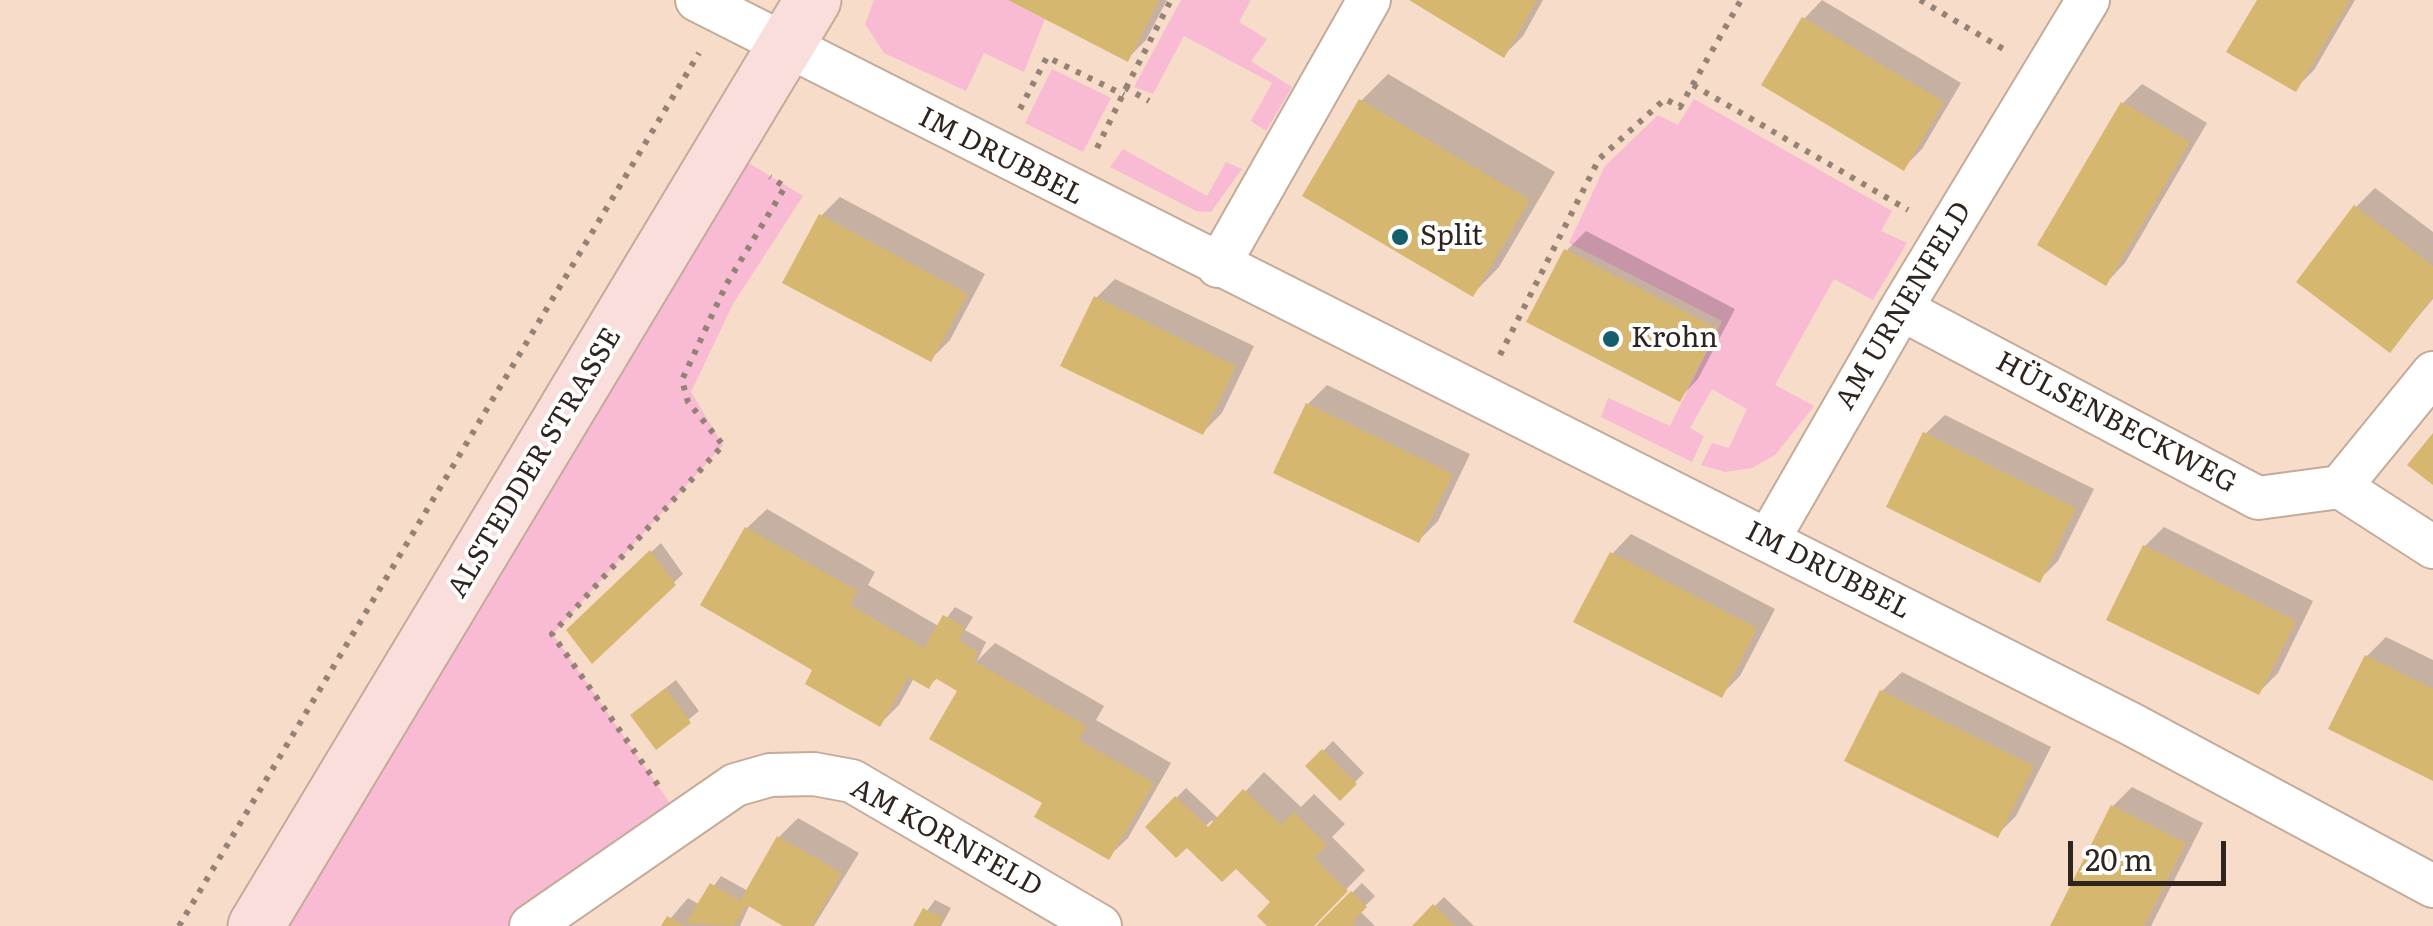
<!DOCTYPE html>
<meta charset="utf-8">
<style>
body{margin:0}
#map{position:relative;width:2433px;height:926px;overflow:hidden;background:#f7dcca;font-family:Literata,serif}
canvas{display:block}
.scale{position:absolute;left:2068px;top:841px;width:158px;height:45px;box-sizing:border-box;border:5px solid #2f251e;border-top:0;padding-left:12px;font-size:30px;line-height:35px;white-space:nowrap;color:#2f251e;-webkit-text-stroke:8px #fff;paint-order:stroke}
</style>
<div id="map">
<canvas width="2433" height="926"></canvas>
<div class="scale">20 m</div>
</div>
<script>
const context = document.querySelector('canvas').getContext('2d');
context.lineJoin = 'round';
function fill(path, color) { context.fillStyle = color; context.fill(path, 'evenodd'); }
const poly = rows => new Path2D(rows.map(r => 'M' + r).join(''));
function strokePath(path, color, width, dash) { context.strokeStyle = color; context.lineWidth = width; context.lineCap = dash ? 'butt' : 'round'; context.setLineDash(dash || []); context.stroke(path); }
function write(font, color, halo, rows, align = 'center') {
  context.font = font + ' Literata,serif'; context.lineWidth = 8; context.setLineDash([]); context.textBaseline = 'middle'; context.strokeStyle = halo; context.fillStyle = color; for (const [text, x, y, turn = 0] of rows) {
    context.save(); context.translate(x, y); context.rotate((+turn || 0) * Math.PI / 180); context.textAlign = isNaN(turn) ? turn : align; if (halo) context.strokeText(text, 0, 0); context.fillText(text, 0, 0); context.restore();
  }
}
const green = poly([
 [874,0,1008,0,1045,19,1024,72,984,53,966,91,884,53,865,24],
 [1181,0,1251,0,1239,22,1267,39,1251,61,1292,87,1266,131,1251,121,1272,83,1184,36,1153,94,1134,87],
 [1052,69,1111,98,1083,152,1025,123],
 [1694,99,1892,211,1881,231,1907,243,1873,300,1834,279,1775,385,1814,406,1775,455,1752,468,1725,472,1701,465,1712,443,1729,448,1747,409,1712,389,1690,428,1704,436,1692,462,1601,417,1608,398,1670,426,1722,321,1569,243,1605,166,1658,115,1678,125],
 [724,148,803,196,733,304,691,392,723,445,553,634,681,819,531,926,256,926],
 [1123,149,1207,196,1226,162,1242,169,1211,212,1196,211,1110,167]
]);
const shadow = poly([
 [1014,0,1167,0,1146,40,1127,59],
 [1412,0,1543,0,1523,36,1504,55],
 [1822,0,1961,83,1922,149,1903,168,1804,19],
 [2259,0,2355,0,2314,70,2295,89],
 [1388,74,1555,172,1499,267,1473,294,1361,101],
 [2142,84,2207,123,2125,263,2106,283,2123,103],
 [2375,188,2433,232,2433,299,2390,350,2356,207],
 [840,197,985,274,950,340,931,359,821,216],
 [1586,231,1735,309,1698,379,1679,399,1567,250],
 [1115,279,1254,346,1222,413,1203,432,1096,298],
 [1327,385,1470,454,1438,521,1419,540,1308,404],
 [1945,415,2094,489,2058,561,2039,580,1925,434],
 [767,509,875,572,868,585,940,627,955,607,973,617,965,630,986,642,977,661,995,643,1104,706,1096,720,1171,763,1128,838,1108,857,1045,802,960,690,938,677,929,686,914,678,899,705,880,724,816,669,703,604,747,528],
 [2164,527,2313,601,2278,673,2259,692,2145,546],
 [1631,534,1775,609,1740,676,1721,695,1612,554],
 [661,543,683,574,592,660,595,604],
 [2386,637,2433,660,2433,779,2367,656],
 [1902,672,2051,747,2016,816,1997,835,1848,760,1882,691],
 [676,680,699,711,656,746,642,706],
 [1333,741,1364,773,1340,797,1308,766],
 [1264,772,1301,807,1314,794,1345,824,1332,837,1365,870,1311,926,1271,926,1274,902,1212,820,1176,854,1148,827,1186,788,1219,819],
 [2132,787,2203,823,2151,926,2053,926,2113,806],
 [798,818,859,853,814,926,788,926,750,904,740,926,664,926,688,898,700,905,721,876,748,891,779,837],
 [1362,883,1375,896,1360,911,1375,926,1319,926],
 [1444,897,1474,926,1415,926],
 [935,900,951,908,941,926,916,926]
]);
const building = poly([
 [1008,0,1159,0,1128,62],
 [1409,0,1537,0,1504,58],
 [2257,0,2350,0,2296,92,2226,52],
 [1802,17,1944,102,1904,171,1761,85],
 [1359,99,1530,200,1473,297,1302,196],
 [2121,102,2190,142,2106,286,2037,245],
 [2354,205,2433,266,2433,297,2390,353,2296,282],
 [819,214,968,294,931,362,782,283],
 [1564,249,1718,329,1680,402,1526,322],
 [1094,296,1236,366,1203,435,1060,366],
 [1306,403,1453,474,1419,543,1273,473],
 [1923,432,2076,508,2040,583,1886,507],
 [2433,433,2433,485,2407,465],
 [745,527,858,591,850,605,924,648,943,615,965,627,958,640,978,652,974,661,1087,726,1079,740,1154,783,1109,860,1034,817,1042,803,929,739,957,691,935,678,929,689,908,677,880,727,805,684,812,670,700,605],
 [2143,545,2296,621,2259,695,2106,620],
 [650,550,676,585,592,664,566,630],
 [1610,552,1757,628,1722,698,1573,622],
 [2365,655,2433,689,2433,781,2328,729],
 [666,688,691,723,656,750,630,715],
 [1880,690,2034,766,1998,838,1844,761],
 [1322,749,1357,784,1340,801,1305,766],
 [1243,789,1281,825,1294,812,1327,845,1314,858,1348,891,1314,926,1267,926,1257,916,1270,902,1236,869,1222,882,1187,848,1176,858,1145,827,1175,796,1208,827],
 [2111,805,2186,843,2144,926,2050,926],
 [777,836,842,873,812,926,783,926,747,905,734,926,686,923,710,883,740,901],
 [1351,891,1367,907,1352,922,1356,926,1316,926],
 [1433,904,1455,926,1412,926],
 [923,908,943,918,939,926,913,926],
 [667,916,685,926,661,926]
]);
const path = poly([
 [1920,0,2005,50],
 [1693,85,1908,210],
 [1126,88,1171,0],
 [1020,109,1047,57,1124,95],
 [1097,148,1126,88,1149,101],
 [1500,355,1599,159,1665,99,1680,107,1741,0],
 [658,785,552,634,723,445,688,402,682,380,726,285,785,187,770,177],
 [179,926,699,53]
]);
const street = poly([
 [697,0,2131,724,2433,886],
 [1218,266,1369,0],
 [1901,309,2258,498,2340,487,2433,373],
 [2340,487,2433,547],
 [1768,540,1901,309,2088,0],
 [531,926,735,785,770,775,814,774,852,781,1100,926]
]);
const secondary = poly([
 [256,926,813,0]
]);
const markers = [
 [1400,237,10,"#13606b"],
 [1611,339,10,"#13606b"]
];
const streetNames = [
 ["IM DRUBBEL",1001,157,27],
 ["AM URNENFELD",1904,306,-59],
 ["HÜLSENBECKWEG",2116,423,28],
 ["ALSTEDDER STRASSE",535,463,-59],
 ["IM DRUBBEL",1828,571,27],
 ["AM KORNFELD",946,838,29]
];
const poiNames = [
 ["Split",1420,237],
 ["Krohn",1631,339]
];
fill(green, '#f8bbd3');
fill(shadow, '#0003');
fill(building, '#d6b770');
strokePath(street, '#c4ab99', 46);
strokePath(secondary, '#c4ab99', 59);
strokePath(path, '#958276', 6, [5, 8]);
strokePath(street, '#fff', 42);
strokePath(secondary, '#f9dedc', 55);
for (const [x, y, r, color] of markers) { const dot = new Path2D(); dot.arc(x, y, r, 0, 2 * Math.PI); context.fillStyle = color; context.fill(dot); strokePath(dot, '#fff', 4); }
write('28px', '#2f251e', '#fff', streetNames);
write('28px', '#2f251e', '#fff', poiNames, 'left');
</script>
